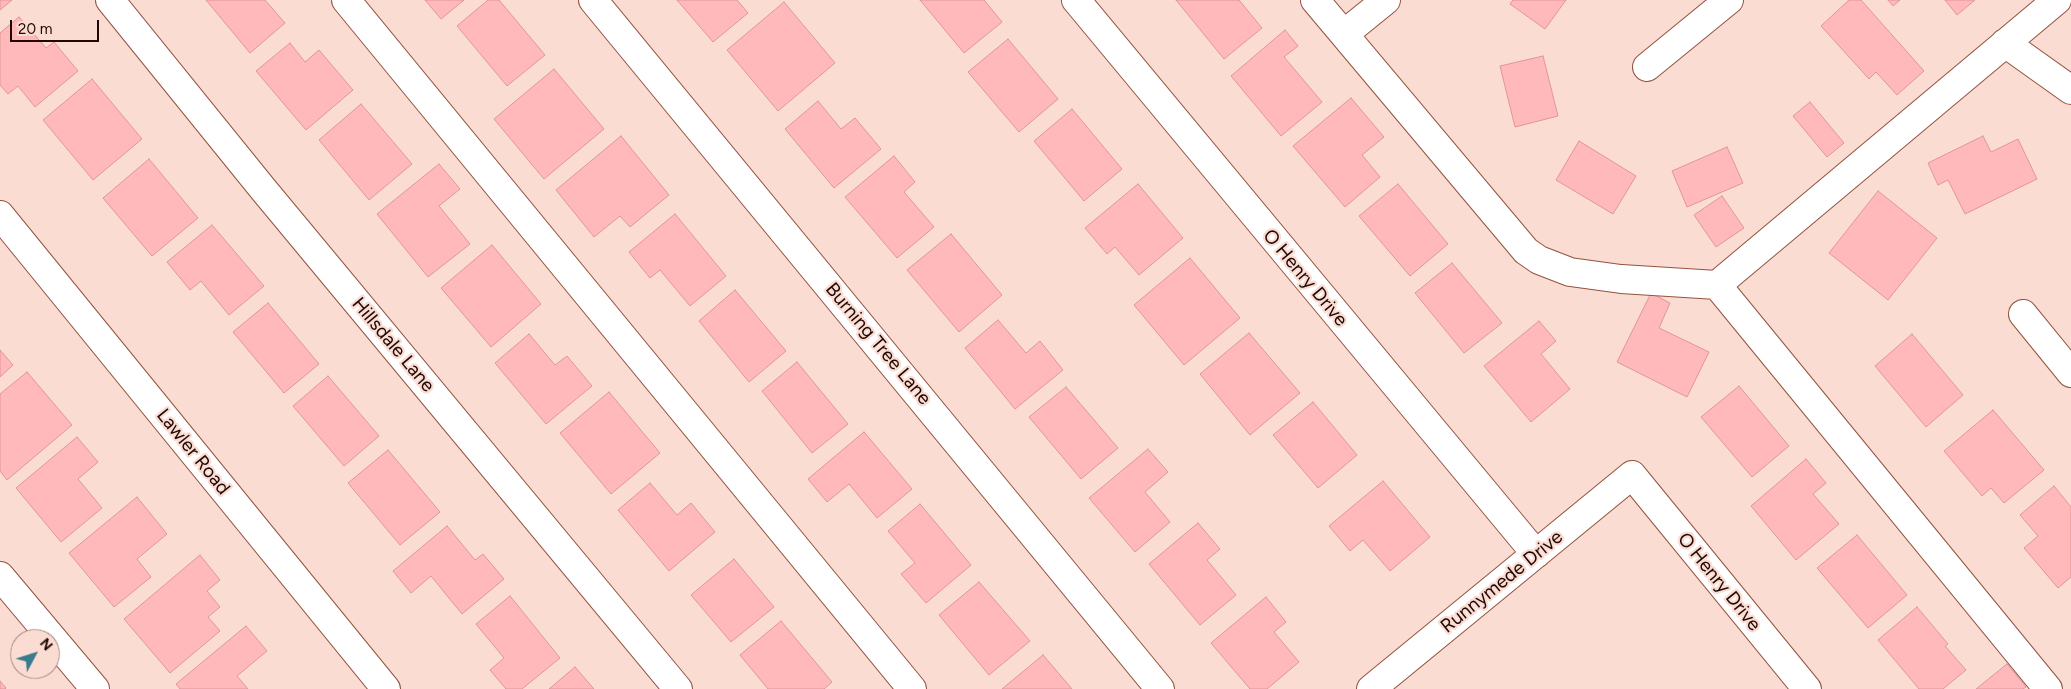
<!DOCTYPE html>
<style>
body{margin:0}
#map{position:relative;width:2071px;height:689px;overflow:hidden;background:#fbdcd3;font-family:Figtree,sans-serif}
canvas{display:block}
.north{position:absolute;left:10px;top:629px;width:50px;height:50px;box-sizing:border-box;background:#fbdcd3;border:1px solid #a3877f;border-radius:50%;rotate:50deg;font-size:14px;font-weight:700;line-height:20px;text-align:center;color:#1f0702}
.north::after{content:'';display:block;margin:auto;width:18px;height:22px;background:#3a7b8d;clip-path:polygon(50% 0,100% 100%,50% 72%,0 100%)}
.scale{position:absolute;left:10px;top:20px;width:89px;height:22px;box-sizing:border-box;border:2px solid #1f0702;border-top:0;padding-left:6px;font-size:15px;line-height:18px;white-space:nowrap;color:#1f0702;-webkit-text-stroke:4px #fbdcd3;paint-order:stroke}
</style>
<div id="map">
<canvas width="2071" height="689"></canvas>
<div class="north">N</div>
<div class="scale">20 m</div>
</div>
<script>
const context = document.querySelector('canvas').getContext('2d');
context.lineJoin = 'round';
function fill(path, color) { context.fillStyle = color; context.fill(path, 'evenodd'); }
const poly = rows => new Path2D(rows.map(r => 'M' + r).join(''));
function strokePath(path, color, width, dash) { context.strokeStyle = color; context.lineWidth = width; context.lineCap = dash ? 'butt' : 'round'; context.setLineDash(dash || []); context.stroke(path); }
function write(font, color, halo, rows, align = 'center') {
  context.font = font + ' Figtree,sans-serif'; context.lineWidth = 4.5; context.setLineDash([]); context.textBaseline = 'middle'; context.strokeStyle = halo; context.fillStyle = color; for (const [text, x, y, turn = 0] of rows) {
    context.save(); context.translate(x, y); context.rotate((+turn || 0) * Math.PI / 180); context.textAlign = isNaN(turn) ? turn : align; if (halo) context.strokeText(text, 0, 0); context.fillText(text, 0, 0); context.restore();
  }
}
const building = poly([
 [0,0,12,0,0,10,0,0],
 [206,0,265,0,285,23,250,53,206,0],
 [425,0,464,0,441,19,425,0],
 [488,0,499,0,545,55,507,86,457,26,488,0],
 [677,0,737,0,748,13,713,42,677,0],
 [920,0,984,0,1002,22,964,53,920,0],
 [1176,0,1239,0,1262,28,1224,59,1176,0],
 [1513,0,1566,0,1545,29,1510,4,1513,0],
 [1849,0,1861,0,1924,71,1897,95,1876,72,1869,79,1821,26,1849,0],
 [1888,0,1900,0,1893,6,1888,0],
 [1945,0,1975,0,1957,15,1945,0],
 [784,2,835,63,778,111,727,50,784,2],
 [19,17,46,48,54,42,78,71,35,107,18,86,8,94,0,85,0,33,19,17],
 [1285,30,1298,46,1284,57,1322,102,1281,136,1231,76,1285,30],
 [1008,39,1058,99,1019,132,968,72,1008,39],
 [290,43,305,62,319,50,353,90,306,130,256,71,290,43],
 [1543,56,1558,116,1515,127,1500,66,1543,56],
 [554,69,604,129,544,179,494,119,554,69],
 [92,79,142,139,93,180,43,120,92,79],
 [1351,98,1384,137,1362,155,1380,177,1345,207,1293,146,1351,98],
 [818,101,841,129,855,118,881,149,834,188,785,129,818,101],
 [1810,102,1844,143,1827,157,1793,116,1810,102],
 [361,104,412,164,369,200,319,140,361,104],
 [1072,109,1122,169,1084,201,1034,141,1072,109],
 [621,136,669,195,630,227,620,216,594,237,556,190,621,136],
 [1983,136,1991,152,2018,139,2037,179,1965,214,1948,180,1938,185,1928,163,1983,136],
 [1579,141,1636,176,1613,214,1556,180,1579,141],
 [1727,147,1743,183,1687,207,1672,171,1727,147],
 [894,156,915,182,904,192,934,227,897,258,845,197,894,156],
 [149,159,198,218,152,256,103,198,149,159],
 [439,164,460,189,439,206,470,244,428,277,377,214,439,164],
 [1138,184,1183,238,1139,275,1115,247,1107,254,1085,228,1138,184],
 [1398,184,1448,244,1410,276,1359,216,1398,184],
 [1878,191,1937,238,1888,300,1829,253,1878,191],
 [1722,196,1744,228,1716,247,1694,215,1722,196],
 [675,214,726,276,690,306,660,270,650,278,629,252,675,214],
 [212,225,264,286,229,315,201,281,190,290,167,262,212,225],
 [951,234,1002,295,959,332,907,270,951,234],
 [492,245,541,304,491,347,441,288,492,245],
 [1190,258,1240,318,1184,365,1134,305,1190,258],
 [1452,263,1502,323,1464,353,1415,293,1452,263],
 [735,290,786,351,749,382,699,321,735,290],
 [1651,293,1670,303,1659,328,1709,352,1687,397,1617,362,1651,293],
 [268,303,319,364,284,393,233,332,268,303],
 [998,320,1026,353,1040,341,1063,370,1015,409,965,348,998,320],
 [1539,321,1556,341,1541,354,1570,389,1531,422,1484,366,1539,321],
 [1249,333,1300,393,1250,435,1200,374,1249,333],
 [529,334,555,365,567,356,592,386,546,424,495,363,529,334],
 [1912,334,1963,395,1926,427,1875,366,1912,334],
 [0,350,13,365,0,377,0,350],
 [797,362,848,424,812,453,762,391,797,362],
 [27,372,72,425,7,480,0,471,0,394,27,372],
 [328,376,379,436,344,466,293,406,328,376],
 [1739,386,1789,446,1752,477,1701,417,1739,386],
 [1066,387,1118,448,1081,479,1029,417,1066,387],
 [609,392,660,453,611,494,560,433,609,392],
 [1313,402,1357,455,1318,488,1273,435,1313,402],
 [1993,410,2044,470,2004,503,1991,488,1982,496,1944,451,1993,410],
 [864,432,912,489,877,518,849,484,827,502,808,479,864,432],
 [77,437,98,462,78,479,102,508,61,542,16,488,77,437],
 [1148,449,1168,472,1145,492,1170,522,1135,552,1089,498,1148,449],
 [388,450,440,512,400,545,348,483,388,450],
 [1806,459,1826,483,1813,494,1839,524,1796,560,1751,506,1806,459],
 [1383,481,1430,537,1390,571,1363,540,1350,551,1329,526,1383,481],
 [650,483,677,515,691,503,715,532,669,571,618,510,650,483],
 [2054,486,2071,507,2071,577,2058,588,2024,548,2038,536,2020,515,2054,486],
 [137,497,167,534,137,559,151,577,114,607,69,553,137,497],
 [920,504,971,565,926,603,901,574,915,563,888,531,920,504],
 [1198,523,1220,549,1207,560,1236,595,1200,625,1149,564,1198,523],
 [447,526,475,560,483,554,504,579,462,614,431,576,411,593,393,571,447,526],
 [1857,535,1907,595,1868,628,1817,568,1857,535],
 [200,555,220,580,207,591,220,607,208,617,220,631,170,673,124,619,200,555],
 [734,559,774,607,731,642,691,595,734,559],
 [979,582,1030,641,989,675,939,615,979,582],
 [510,596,560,658,522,689,506,689,490,670,504,658,476,624,510,596],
 [1266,597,1286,622,1274,632,1299,662,1267,689,1250,689,1211,643,1266,597],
 [1917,607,1948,644,1945,646,1966,670,1943,689,1919,689,1878,640,1917,607],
 [781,621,832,682,824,689,768,689,740,655,781,621],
 [246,626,267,651,237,676,248,689,180,689,176,684,246,626],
 [1043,655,1072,689,1002,689,1043,655],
 [2007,664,2026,687,2023,689,1976,689,2007,664],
 [575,667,594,689,549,689,575,667],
 [0,681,6,688,5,689,0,689,0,681]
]);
const minor = poly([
 [110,0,263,189,678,689],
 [346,0,912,689],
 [593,0,1160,689],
 [1076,0,1536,554],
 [1315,0,1526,251,1539,260,1570,272,1621,279,1717,285,2057,0],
 [1344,34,1386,0],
 [2005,43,2071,90],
 [1647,67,1729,0],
 [0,215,386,689],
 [1717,285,2048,689],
 [2023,314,2071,373],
 [0,576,95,689],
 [1371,689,1632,475,1807,689]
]);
const streetNames = [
 ["O Henry Drive",1305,278,50],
 ["Burning Tree Lane",878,344,50],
 ["Hillsdale Lane",393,345,50],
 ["Lawler Road",193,452,51],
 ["Runnymede Drive",1502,582,-39],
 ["O Henry Drive",1719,582,51]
];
fill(building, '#ffb9ba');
strokePath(building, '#e09595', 1);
strokePath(minor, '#93533e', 30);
strokePath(minor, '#fff', 28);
write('19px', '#1f0702', '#fbdcd3', streetNames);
</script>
